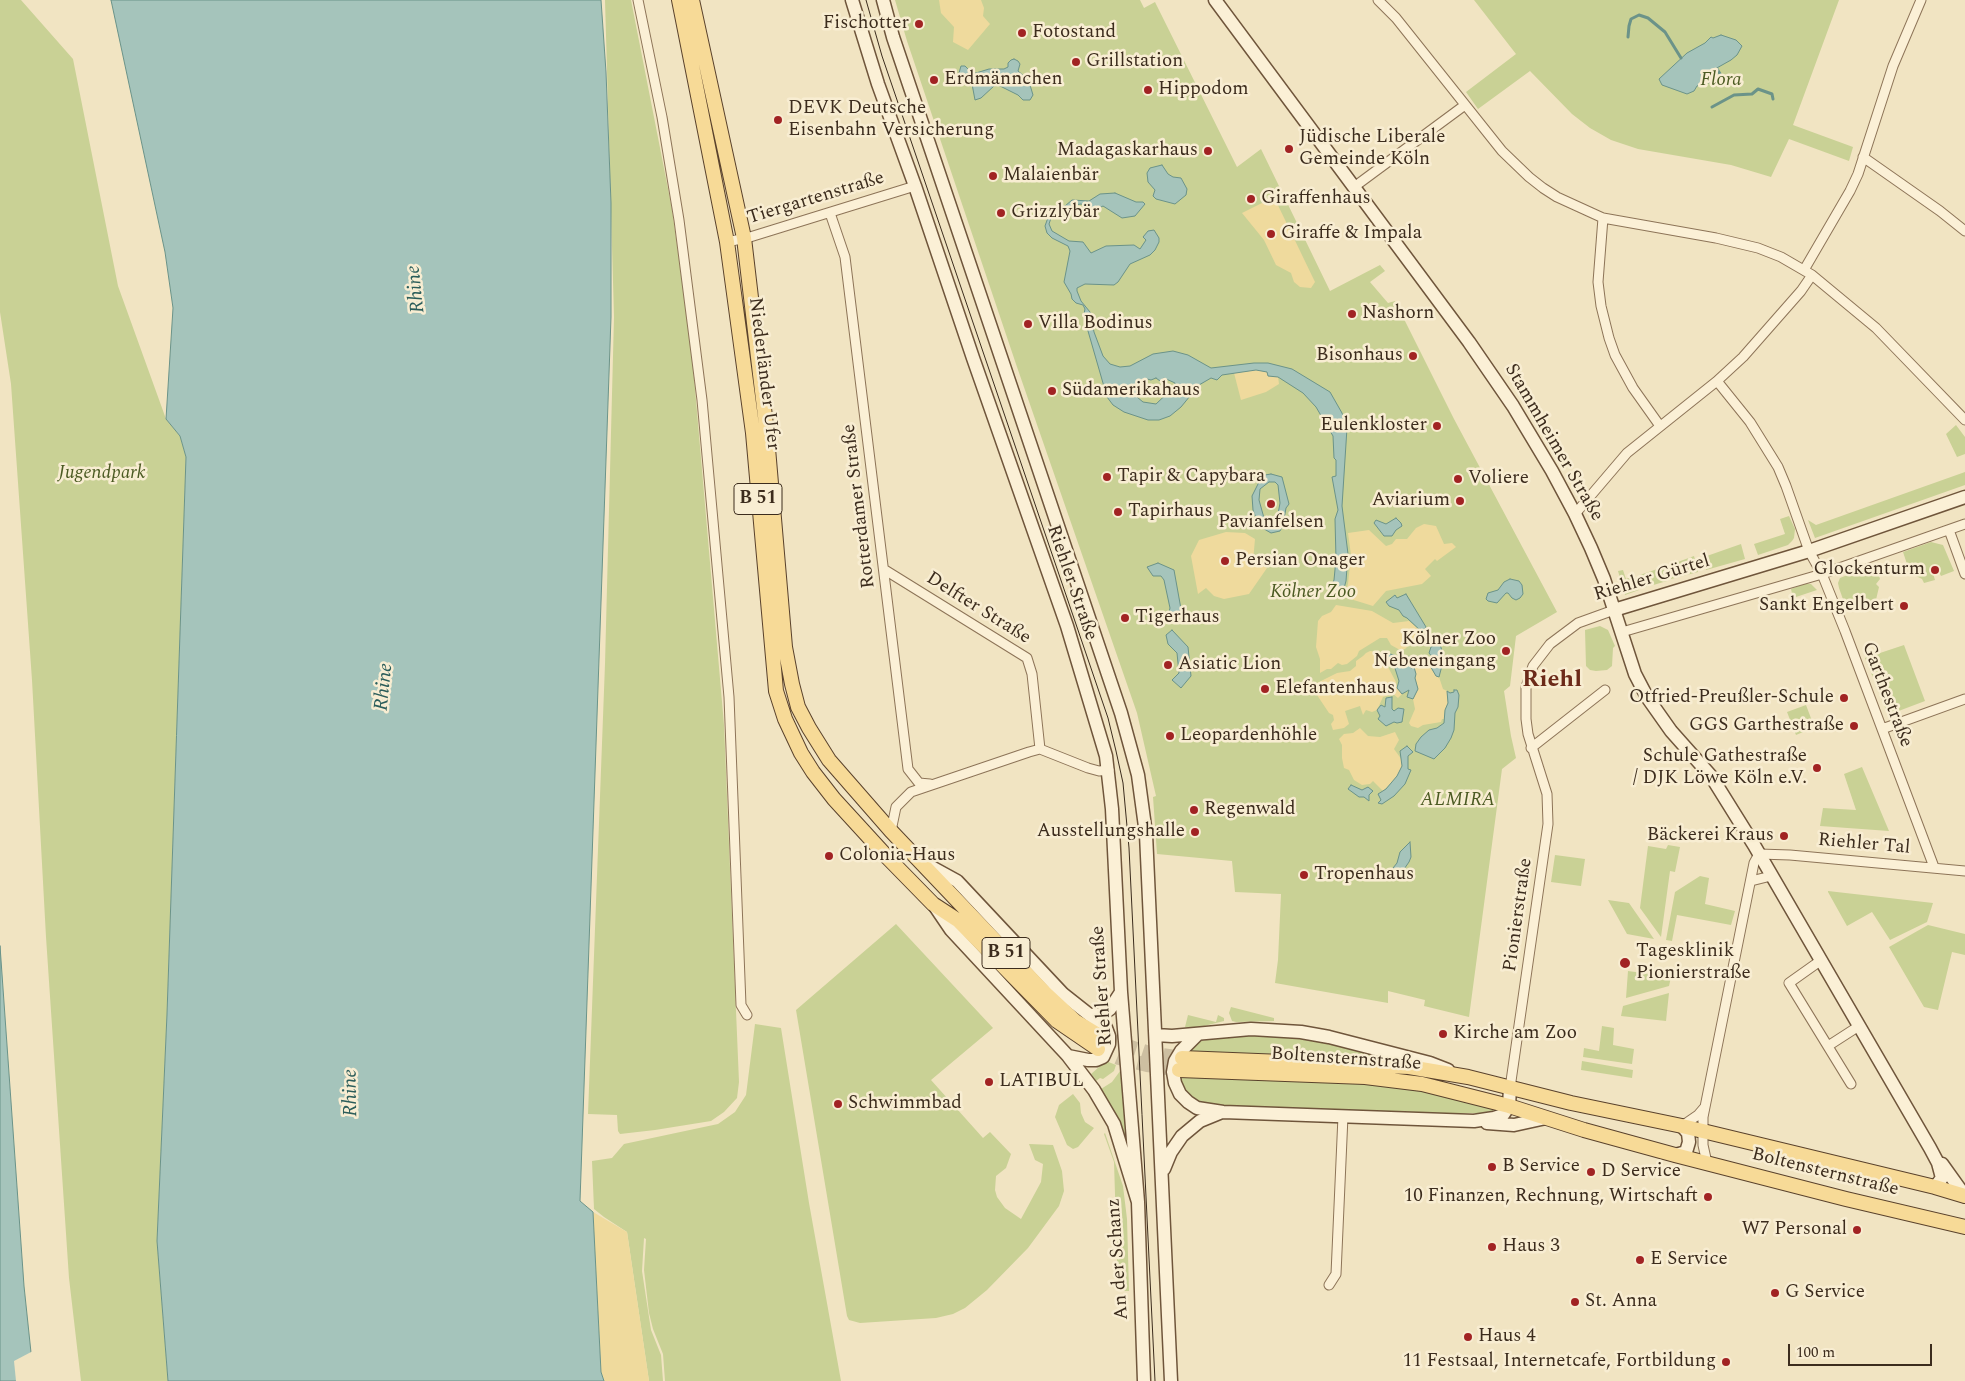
<!DOCTYPE html>
<meta charset="utf-8">
<style>
body{margin:0}
#map{position:relative;width:1965px;height:1381px;overflow:hidden;background:#f1e4c2;font-family:Spectral,serif}
canvas{display:block}
.scale{position:absolute;left:1788px;top:1344px;width:144px;height:22px;box-sizing:border-box;border:2px solid #3c2c1d;border-top:0;padding-left:6px;font-size:15px;line-height:18px;white-space:nowrap;color:#3c2c1d;-webkit-text-stroke:4px #f8edd2;paint-order:stroke}
</style>
<div id="map">
<canvas width="1965" height="1381"></canvas>
<div class="scale">100 m</div>
</div>
<script>
const context = document.querySelector('canvas').getContext('2d');
context.lineJoin = 'round';
function fill(path, color) { context.fillStyle = color; context.fill(path, 'evenodd'); }
const poly = rows => new Path2D(rows.map(r => 'M' + r).join(''));
function strokePath(path, color, width, dash) { context.strokeStyle = color; context.lineWidth = width; context.lineCap = dash ? 'butt' : 'round'; context.setLineDash(dash || []); context.stroke(path); }
function write(font, color, halo, rows, align = 'center') {
  context.font = font + ' Spectral,serif'; context.lineWidth = 5; context.setLineDash([]); context.textBaseline = 'middle'; context.strokeStyle = halo; context.fillStyle = color; for (const [text, x, y, turn = 0] of rows) {
    context.save(); context.translate(x, y); context.rotate((+turn || 0) * Math.PI / 180); context.textAlign = isNaN(turn) ? turn : align; if (halo) context.strokeText(text, 0, 0); context.fillText(text, 0, 0); context.restore();
  }
}
const green = poly([
 [0,0,21,0,73,59,118,286,166,419,180,436,186,457,167,1014,157,1241,168,1381,81,1381,69,1278,46,937,32,680,11,384,0,312],
 [605,0,631,0,672,209,692,354,724,725,739,1082,737,1098,724,1112,711,1121,655,1130,620,1134,618,1131,617,1115,588,1114,605,664,614,317],
 [895,0,1140,0,1144,8,1155,2,1237,167,1261,149,1330,291,1380,265,1385,271,1370,282,1388,303,1395,301,1454,419,1557,612,1516,636,1510,686,1504,691,1511,736,1516,758,1502,769,1469,1017,1424,1006,1425,1000,1388,991,1388,1003,1275,983,1278,960,1281,894,1235,892,1232,861,1157,854,1153,797,1156,796,1137,713,1017,367,907,41],
 [1474,0,1839,0,1793,125,1853,147,1849,161,1789,139,1771,177,1731,165,1638,149,1611,140,1590,128,1572,114,1530,71,1478,109,1466,92,1516,54],
 [1956,425,1965,437,1965,454,1957,457,1946,434],
 [1965,472,1965,485,1815,538,1808,520,1816,525],
 [1789,516,1795,529,1794,538,1792,541,1788,545,1758,555,1754,544,1785,534,1780,519],
 [1931,542,1943,545,1954,571,1941,576,1936,566,1931,567,1935,580,1924,583,1922,579,1910,573,1903,552],
 [1741,544,1745,559,1706,570,1704,557],
 [1694,556,1698,572,1671,579,1667,566],
 [1875,564,1880,579,1876,584,1879,587,1875,604,1861,610,1857,597,1844,602,1839,588,1838,583,1840,578],
 [1663,567,1667,581,1643,588,1640,575],
 [1623,570,1626,579,1634,576,1639,590,1625,595,1618,571],
 [1804,584,1811,584,1817,590,1793,598,1791,589],
 [1600,626,1608,630,1615,646,1613,648,1612,666,1607,670,1596,671,1590,670,1586,666,1585,630],
 [1904,645,1925,701,1888,715,1865,658],
 [1806,705,1812,721,1805,723,1808,730,1796,735,1787,712],
 [1862,767,1889,831,1820,826,1823,808,1856,810,1844,774],
 [1668,845,1680,847,1675,872,1670,871,1661,937,1640,908,1648,846,1666,849],
 [1555,855,1585,859,1581,886,1551,882],
 [1700,876,1709,878,1705,904,1735,911,1731,925,1677,915,1672,941,1666,940,1675,892],
 [1828,892,1828,891,1933,903,1927,922,1890,940,1872,912,1847,926],
 [1608,900,1629,903,1654,939,1627,934],
 [896,924,993,1028,931,1080,983,1138,990,1132,1011,1154,1006,1168,996,1176,995,1190,997,1197,1005,1208,1021,1219,1041,1182,1043,1164,1035,1160,1029,1144,1053,1145,1062,1171,1064,1191,1059,1206,1028,1248,987,1290,965,1308,953,1314,936,1318,860,1323,849,1320,847,1316,796,1010],
 [1928,925,1965,934,1965,955,1952,952,1938,1010,1924,1007,1889,947],
 [1628,971,1671,977,1669,986,1626,998],
 [1669,993,1666,1021,1621,1016,1623,1006],
 [1231,1007,1274,1018,1274,1021,1236,1022,1232,1021,1229,1013],
 [1188,1015,1216,1022,1218,1015,1224,1018,1224,1021,1200,1027,1185,1027],
 [755,1024,781,1028,809,1203,841,1381,665,1381,663,1354,653,1329,649,1313,644,1270,646,1239,644,1238,642,1271,651,1330,661,1355,663,1381,649,1381,627,1232,604,1217,594,1209,592,1161,612,1158,624,1144,718,1124,735,1112,746,1095],
 [1602,1026,1614,1028,1613,1045,1634,1049,1632,1064,1583,1057,1584,1048,1599,1051],
 [1241,1034,1299,1035,1393,1060,1187,1052,1195,1043,1201,1041],
 [1106,1061,1116,1065,1114,1071,1103,1079,1100,1078,1096,1081,1091,1074],
 [1582,1061,1633,1070,1632,1078,1581,1070],
 [1123,1067,1128,1146,1115,1115,1101,1089,1112,1082],
 [1179,1076,1365,1083,1411,1087,1495,1109,1490,1113,1417,1113,1211,1106,1203,1105,1187,1097],
 [1073,1094,1080,1103,1081,1113,1085,1122,1094,1128,1078,1147,1073,1149,1067,1145,1055,1117,1059,1105],
 [1105,1133,1123,1186,1127,1219,1129,1291,1118,1291,1114,1162,1104,1134]
]);
const sand = poly([
 [939,0,981,0,984,8,983,16,990,24,968,50,953,42,954,27,941,13],
 [1274,197,1315,282,1311,288,1300,287,1294,282,1291,273,1276,265,1264,240,1242,213],
 [1256,370,1267,372,1268,376,1278,377,1279,384,1266,392,1241,400,1234,373],
 [1424,524,1436,526,1444,544,1452,543,1456,547,1437,561,1435,559,1425,569,1431,576,1422,584,1386,591,1373,606,1344,597,1348,584,1351,555,1348,533,1369,530,1386,546,1392,544,1396,539,1407,539,1416,528],
 [1226,532,1245,533,1255,539,1253,561,1267,568,1249,594,1224,599,1214,596,1206,588,1198,594,1191,556,1199,540],
 [1336,605,1372,611,1393,623,1409,621,1422,632,1405,649,1400,650,1391,645,1387,638,1380,638,1359,651,1357,656,1347,664,1342,665,1338,663,1331,669,1327,669,1320,673,1320,659,1316,647,1318,621,1322,616,1331,612],
 [1370,651,1387,653,1388,667,1396,682,1397,688,1402,694,1398,698,1393,694,1383,697,1377,710,1372,712,1366,710,1363,715,1360,706,1345,711,1349,724,1344,728,1333,730,1331,724,1334,720,1333,715,1329,713,1317,695,1317,683,1337,673,1350,671,1356,666,1356,661,1363,656,1366,653],
 [1418,659,1429,664,1436,676,1439,677,1443,689,1447,691,1448,703,1445,710,1444,719,1442,719,1441,722,1423,725,1418,728,1411,726,1409,723,1415,709,1413,699,1418,689,1410,665,1413,660],
 [1360,728,1368,736,1380,737,1395,732,1399,740,1394,749,1402,760,1402,766,1397,777,1383,791,1373,781,1370,784,1362,785,1354,780,1349,770,1344,768,1342,758,1342,745,1339,739,1344,734,1353,733],
 [593,1212,627,1232,649,1381,604,1381,601,1372]
]);
const water = poly([
 [111,0,601,0,606,72,611,203,611,317,580,1201,593,1212,601,1372,604,1381,168,1381,157,1241,167,1014,186,457,180,436,166,419,173,308,165,252,111,0],
 [1721,35,1736,40,1742,46,1737,55,1731,60,1715,69,1715,77,1709,83,1706,82,1697,86,1694,91,1687,94,1662,85,1659,79,1687,53,1705,43,1711,37,1713,38,1721,35],
 [1014,59,1018,61,1020,64,1018,71,1026,78,1030,85,1033,95,1030,100,1023,100,1018,95,998,85,994,86,981,98,975,100,972,84,961,76,959,73,961,66,965,66,972,73,976,73,989,69,1004,69,1008,67,1008,63,1011,60,1014,59],
 [1162,165,1168,174,1173,177,1181,178,1187,189,1186,195,1175,204,1156,199,1153,196,1155,190,1148,182,1147,173,1150,168,1162,165],
 [1115,193,1136,202,1143,202,1145,204,1135,216,1122,218,1103,206,1095,210,1081,204,1074,205,1069,209,1056,211,1051,218,1049,224,1052,231,1069,241,1083,242,1091,253,1106,246,1134,245,1140,249,1146,240,1143,237,1148,231,1154,230,1159,238,1159,242,1155,250,1150,255,1130,264,1118,282,1114,285,1085,284,1077,288,1077,291,1081,301,1090,312,1094,332,1103,356,1110,364,1120,367,1130,366,1153,354,1173,351,1188,355,1211,368,1254,363,1268,363,1292,369,1330,392,1342,413,1347,428,1342,506,1348,554,1346,581,1343,592,1344,597,1327,595,1334,580,1336,559,1335,519,1338,510,1332,477,1336,476,1336,460,1334,458,1333,436,1316,407,1303,393,1278,377,1268,376,1267,372,1256,370,1222,375,1217,380,1211,378,1199,385,1181,407,1170,416,1159,420,1148,420,1124,412,1113,405,1107,397,1088,331,1084,314,1085,309,1083,305,1076,303,1072,299,1071,294,1064,282,1070,251,1068,246,1052,238,1047,233,1045,226,1050,212,1054,208,1065,206,1072,200,1089,201,1100,194,1115,193],
 [1156,378,1160,381,1164,378,1175,383,1175,386,1156,404,1143,402,1137,397,1139,387,1147,379,1151,380,1156,378],
 [1271,474,1282,477,1289,504,1286,508,1283,525,1280,531,1271,533,1259,526,1253,510,1252,496,1260,480,1265,475,1271,474],
 [1269,482,1275,482,1278,485,1280,503,1278,514,1280,520,1278,523,1274,525,1264,518,1259,500,1260,489,1269,482],
 [1396,518,1401,523,1402,526,1396,530,1392,536,1384,536,1374,523,1376,520,1386,524,1396,518],
 [1158,563,1174,570,1181,609,1176,616,1169,612,1170,608,1164,580,1161,576,1153,576,1147,567,1158,563],
 [1510,579,1519,581,1522,585,1523,594,1520,598,1516,600,1512,598,1508,593,1506,593,1497,603,1488,601,1486,599,1488,593,1498,590,1504,582,1510,579],
 [1406,594,1426,627,1422,632,1407,618,1403,616,1399,610,1389,606,1386,602,1395,595,1397,598,1406,594],
 [1172,630,1188,647,1191,676,1181,688,1172,680,1179,673,1177,653,1168,644,1166,635,1172,630],
 [1434,641,1440,644,1444,658,1439,677,1436,676,1429,664,1433,658,1429,653,1431,647,1434,645,1434,641],
 [1387,653,1397,656,1402,665,1408,656,1413,660,1410,665,1411,668,1414,667,1416,674,1415,678,1418,689,1413,699,1407,697,1409,690,1402,694,1397,688,1399,681,1394,665,1388,663,1387,653],
 [1454,690,1457,690,1459,695,1458,707,1455,713,1454,730,1451,738,1445,748,1434,759,1415,751,1416,744,1421,737,1429,730,1437,728,1444,723,1445,710,1448,703,1447,691,1450,693,1454,692,1454,690],
 [1392,697,1392,709,1394,711,1398,708,1404,709,1402,722,1397,723,1394,722,1386,726,1378,719,1380,716,1377,710,1381,705,1385,707,1386,698,1392,697],
 [1407,746,1413,752,1408,756,1408,769,1411,770,1405,784,1394,796,1382,804,1378,803,1381,800,1378,794,1386,789,1397,776,1402,766,1400,751,1407,746],
 [1351,785,1362,790,1368,787,1373,791,1369,795,1369,801,1364,797,1359,797,1348,789,1351,785],
 [1410,842,1411,857,1409,862,1402,872,1393,877,1391,875,1393,868,1397,863,1400,852,1410,842],
 [0,946,24,1286,34,1381,0,1381,0,946]
]);
const pier = poly([
 [33,1351,36,1381,16,1381,14,1361]
]);
const stream = poly([
 [1628,37,1629,26,1631,19,1639,15,1648,18,1665,32,1681,58],
 [1717,69,1727,85],
 [1712,107,1734,95,1752,94,1758,89,1772,94,1773,99]
]);
const primaryTunnel = poly([
 [1103,1038,1149,1053,1182,1058],
 [1098,1049,1119,1058,1147,1065,1179,1070]
]);
const street = poly([
 [638,0,662,117,679,220,702,400,729,697,741,1005,747,1015],
 [1378,0,1396,18,1502,151,1529,177,1543,188,1557,197,1603,218,1716,238,1758,248,1781,257,1812,275,1876,328,1965,420],
 [1863,157,1940,211,1965,231],
 [1354,187,1465,105],
 [830,213,845,257,908,769,919,783,930,784],
 [1603,218,1598,282,1601,306,1609,338,1615,355,1633,388,1660,426],
 [727,242,750,237,915,186],
 [1804,270,1850,191,1858,174,1893,66,1921,0],
 [1717,381,1750,422,1778,467,1786,486,1809,551,1822,574,1845,631,1934,867],
 [1575,514,1627,453,1717,381,1743,357,1801,291,1812,275],
 [1949,530,1965,574],
 [885,570,1027,658,1032,674,1040,749],
 [1622,632,1822,574,1965,524],
 [1882,729,1965,699],
 [1531,748,1605,690],
 [891,831,896,807,911,792,1029,752,1040,749,1088,768,1099,771,1109,770],
 [1751,881,1771,876],
 [1820,961,1789,983,1851,1084],
 [1828,1046,1859,1026],
 [1510,1088,1548,824,1547,794,1528,734,1526,719,1526,687,1533,666,1550,644,1578,623,1614,610],
 [1682,1126,1698,1115,1704,1108],
 [1707,1163,1703,1145,1703,1117,1754,863,1759,854,1790,855,1965,871],
 [1329,1285,1336,1274,1343,1116]
]);
const secondary = poly([
 [852,0,878,84,915,186,973,358,1067,626,1106,756,1112,809,1121,992,1138,1202],
 [883,0,893,37,1121,713,1138,775,1146,834,1171,1381],
 [1215,0,1469,342,1513,406,1552,471,1575,514,1591,548,1604,579,1635,674,1647,697,1671,731,1711,776,1754,845,1930,1148,1938,1163,1942,1178,1935,1187],
 [1614,610,1809,551,1965,497],
 [926,864,957,881,1063,994,1106,1028,1109,1036,1109,1044,1103,1057,1096,1060,1088,1060,1068,1056],
 [934,905,951,930,1068,1056,1094,1090,1114,1124,1138,1202,1144,1381],
 [1091,1015,1103,1014,1110,1009,1121,992],
 [1198,1034,1181,1051,1175,1061,1173,1072,1175,1083,1180,1094,1188,1102,1197,1108,1223,1112,1474,1121,1494,1118,1503,1115,1509,1106,1510,1088],
 [1156,1035,1172,1036,1251,1029,1301,1032,1329,1037,1430,1063,1448,1070],
 [1487,1123,1514,1125,1546,1118],
 [1675,1155,1686,1152,1689,1142,1688,1133,1682,1126],
 [1942,1164,1965,1196],
 [1164,1169,1171,1152,1182,1136,1200,1121,1222,1112]
]);
const primary = poly([
 [679,0,727,242,753,433,776,691,785,719,801,753,813,772,834,799,888,858,933,904,959,921,1057,1021,1098,1049],
 [692,0,744,238,766,425,785,647,792,684,798,707,809,728,829,760,891,831,1047,995,1075,1021,1103,1038],
 [1182,1058,1409,1067,1468,1077,1571,1103,1682,1126,1935,1187,1965,1196],
 [1179,1070,1365,1077,1422,1084,1509,1106,1584,1130,1675,1155,1846,1199,1965,1227]
]);
const tram = poly([
 [866,0,882,56,1108,718,1116,751,1123,783,1129,848,1155,1381]
]);
const markers = [
 [919,24,5,"#a12323"],
 [1022,33,5,"#a12323"],
 [1076,62,5,"#a12323"],
 [934,80,5,"#a12323"],
 [1148,90,5,"#a12323"],
 [778,120,5,"#a12323"],
 [1289,149,5,"#a12323"],
 [1208,151,5,"#a12323"],
 [993,176,5,"#a12323"],
 [1251,199,5,"#a12323"],
 [1001,213,5,"#a12323"],
 [1271,234,5,"#a12323"],
 [1352,314,5,"#a12323"],
 [1028,324,5,"#a12323"],
 [1413,356,5,"#a12323"],
 [1052,391,5,"#a12323"],
 [1437,426,5,"#a12323"],
 [1107,477,5,"#a12323"],
 [1458,479,5,"#a12323"],
 [1460,501,5,"#a12323"],
 [1271,504,5,"#a12323"],
 [1118,512,5,"#a12323"],
 [1225,561,5,"#a12323"],
 [1935,570,5,"#a12323"],
 [1904,606,5,"#a12323"],
 [1125,618,5,"#a12323"],
 [1506,651,5,"#a12323"],
 [1168,665,5,"#a12323"],
 [1265,689,5,"#a12323"],
 [1844,698,5,"#a12323"],
 [1854,726,5,"#a12323"],
 [1170,736,5,"#a12323"],
 [1817,768,5,"#a12323"],
 [1194,810,5,"#a12323"],
 [1195,832,5,"#a12323"],
 [1784,836,5,"#a12323"],
 [829,856,5,"#a12323"],
 [1304,875,5,"#a12323"],
 [1625,963,6,"#a12323"],
 [1443,1034,5,"#a12323"],
 [989,1082,5,"#a12323"],
 [838,1104,5,"#a12323"],
 [1492,1167,5,"#a12323"],
 [1591,1172,5,"#a12323"],
 [1708,1197,5,"#a12323"],
 [1857,1230,5,"#a12323"],
 [1492,1247,5,"#a12323"],
 [1640,1260,5,"#a12323"],
 [1775,1293,5,"#a12323"],
 [1575,1302,5,"#a12323"],
 [1468,1337,5,"#a12323"],
 [1726,1362,5,"#a12323"]
];
const shields = [
 [758,499,48],
 [1006,953,48]
];
const shieldNames = [
 ["B 51",758,499],
 ["B 51",1006,953]
];
const poiNames = [
 ["Fischotter",909,24,"right"],
 ["Fotostand",1032,33],
 ["Grillstation",1086,62],
 ["Erdmännchen",944,80],
 ["Hippodom",1158,90],
 ["DEVK Deutsche",788,109],
 ["Eisenbahn Versicherung",788,131],
 ["Jüdische Liberale",1299,138],
 ["Gemeinde Köln",1299,160],
 ["Madagaskarhaus",1198,151,"right"],
 ["Malaienbär",1003,176],
 ["Giraffenhaus",1261,199],
 ["Grizzlybär",1011,213],
 ["Giraffe & Impala",1281,234],
 ["Nashorn",1362,314],
 ["Villa Bodinus",1038,324],
 ["Bisonhaus",1403,356,"right"],
 ["Südamerikahaus",1062,391],
 ["Eulenkloster",1427,426,"right"],
 ["Tapir & Capybara",1117,477],
 ["Voliere",1468,479],
 ["Aviarium",1450,501,"right"],
 ["Tapirhaus",1128,512],
 ["Pavianfelsen",1271,523,"center"],
 ["Persian Onager",1235,561],
 ["Glockenturm",1925,570,"right"],
 ["Sankt Engelbert",1894,606,"right"],
 ["Tigerhaus",1135,618],
 ["Kölner Zoo",1496,640,"right"],
 ["Nebeneingang",1496,662,"right"],
 ["Asiatic Lion",1178,665],
 ["Elefantenhaus",1275,689],
 ["Otfried-Preußler-Schule",1834,698,"right"],
 ["GGS Garthestraße",1844,726,"right"],
 ["Leopardenhöhle",1180,736],
 ["Schule Gathestraße",1807,757,"right"],
 ["/ DJK Löwe Köln e.V.",1807,779,"right"],
 ["Regenwald",1204,810],
 ["Ausstellungshalle",1185,832,"right"],
 ["Bäckerei Kraus",1774,836,"right"],
 ["Colonia-Haus",839,856],
 ["Tropenhaus",1314,875],
 ["Tagesklinik",1636,952],
 ["Pionierstraße",1636,974],
 ["Kirche am Zoo",1453,1034],
 ["LATIBUL",999,1082],
 ["Schwimmbad",848,1104],
 ["B Service",1502,1167],
 ["D Service",1601,1172],
 ["10 Finanzen, Rechnung, Wirtschaft",1698,1197,"right"],
 ["W7 Personal",1847,1230,"right"],
 ["Haus 3",1502,1247],
 ["E Service",1650,1260],
 ["G Service",1785,1293],
 ["St. Anna",1585,1302],
 ["Haus 4",1478,1337],
 ["11 Festsaal, Internetcafe, Fortbildung",1716,1362,"right"]
];
const parkNames = [
 ["Flora",1721,81],
 ["Jugendpark",102,474],
 ["Kölner Zoo",1313,593],
 ["ALMIRA",1458,801]
];
const streetNames = [
 ["Tiergartenstraße",816,199,-17],
 ["Niederländer Ufer",763,374,83],
 ["Stammheimer Straße",1553,443,60],
 ["Rotterdamer Straße",860,506,-97],
 ["Riehler Gürtel",1652,579,-17],
 ["Riehler Straße",1071,583,71],
 ["Delfter Straße",978,609,32],
 ["Garthestraße",1886,695,69],
 ["Riehler Tal",1864,845,5],
 ["Pionierstraße",1519,915,-82],
 ["Riehler Straße",1103,986,-94],
 ["Boltensternstraße",1346,1060,4],
 ["Boltensternstraße",1825,1173,14],
 ["An der Schanz",1119,1259,-94]
];
const waterNames = [
 ["Rhine",417,289,-96],
 ["Rhine",385,687,-84],
 ["Rhine",352,1093,-91]
];
const districtNames = [
 ["Riehl",1552,681]
];
fill(green, '#c9d195');
fill(sand, '#efda9d');
fill(water, '#a5c4bb');
strokePath(water, '#6b9389', 1);
fill(pier, '#f1e4c2');
strokePath(stream, '#6b9389', 3);
strokePath(primaryTunnel, '#cdbfa1', 14, [14, 7]);
strokePath(street, '#8d7458', 11);
strokePath(secondary, '#6f553b', 15);
strokePath(primary, '#5a422c', 16);
strokePath(street, '#fbf0d6', 9);
strokePath(secondary, '#fbf0d6', 12);
strokePath(primary, '#f7da97', 14);
strokePath(tram, '#3c2c1d', 1);
for (const [x, y, r, color] of markers) { const dot = new Path2D(); dot.arc(x, y, r, 0, 2 * Math.PI); context.fillStyle = color; context.fill(dot); strokePath(dot, '#f8edd2', 2); }
for (const [x, y, w] of shields) { const box = new Path2D(); box.roundRect(x - w / 2, y - 15.5, w, 31, 4); context.fillStyle = '#f8edd2'; context.fill(box); strokePath(box, '#3c2c1d', 1); }
write('bold 18px', '#3c2c1d', null, shieldNames);
write('19px', '#3c2c1d', '#f8edd2', poiNames, 'left');
write('italic 19px', '#4b5a22', '#f8edd2', parkNames);
write('19px', '#3c2c1d', '#f8edd2', streetNames);
write('italic 20px', '#2b5d5a', '#f8edd2', waterNames);
write('bold 24px', '#6c2a19', '#f8edd2', districtNames);
</script>
